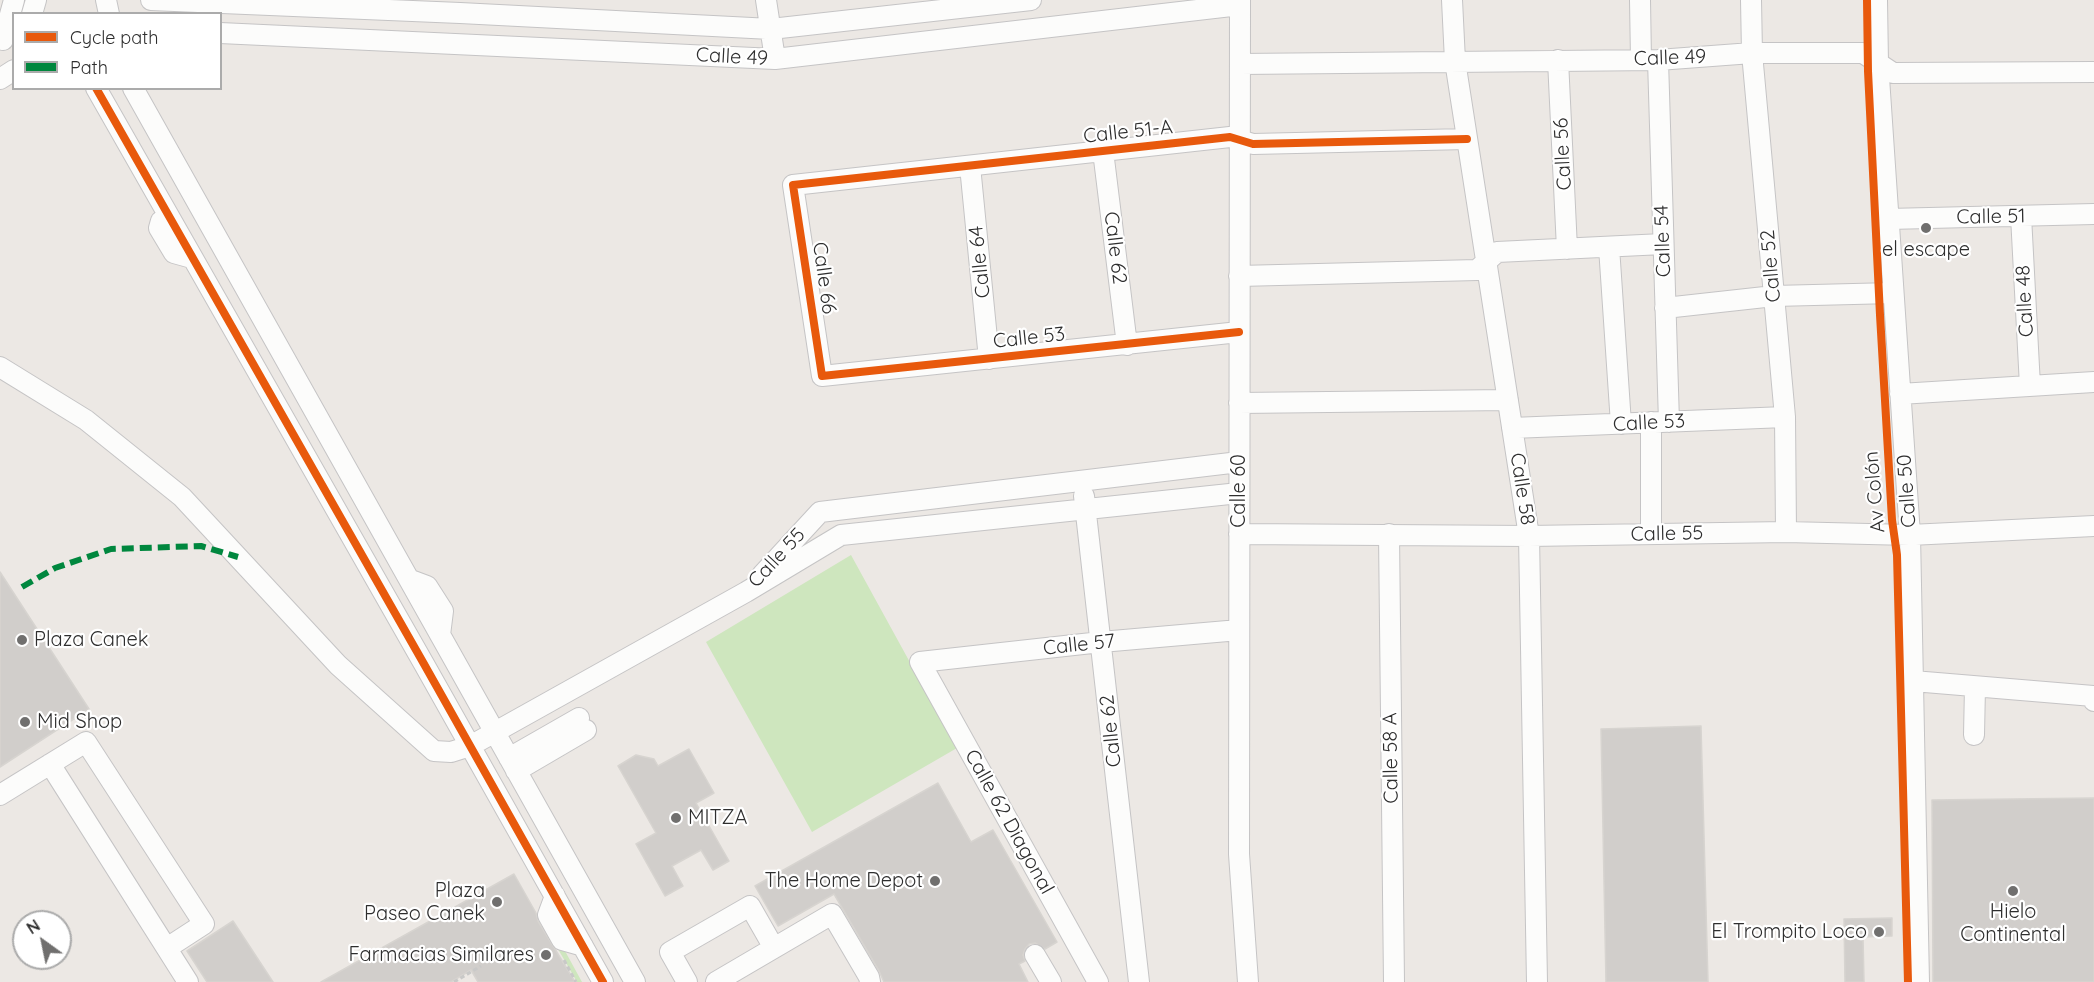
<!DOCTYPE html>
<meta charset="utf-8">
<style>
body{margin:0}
#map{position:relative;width:2094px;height:982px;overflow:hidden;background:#ece8e4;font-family:Quicksand,sans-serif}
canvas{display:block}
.legend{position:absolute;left:12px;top:12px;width:210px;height:78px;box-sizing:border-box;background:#fff;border:2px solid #ababab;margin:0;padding:8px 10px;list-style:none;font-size:18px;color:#2e2e2e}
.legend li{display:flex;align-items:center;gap:12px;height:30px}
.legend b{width:30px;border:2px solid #ababab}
.north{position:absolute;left:12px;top:910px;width:60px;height:60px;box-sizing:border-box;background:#fff;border:2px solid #ababab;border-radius:50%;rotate:327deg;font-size:16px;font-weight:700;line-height:24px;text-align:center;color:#2e2e2e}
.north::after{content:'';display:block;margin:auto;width:21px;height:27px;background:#706f6e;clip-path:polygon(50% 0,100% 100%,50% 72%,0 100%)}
</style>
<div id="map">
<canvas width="2094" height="982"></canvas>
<ul class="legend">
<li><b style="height:8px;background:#e8590c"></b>Cycle path</li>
<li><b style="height:8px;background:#00873e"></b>Path</li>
</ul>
<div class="north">N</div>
</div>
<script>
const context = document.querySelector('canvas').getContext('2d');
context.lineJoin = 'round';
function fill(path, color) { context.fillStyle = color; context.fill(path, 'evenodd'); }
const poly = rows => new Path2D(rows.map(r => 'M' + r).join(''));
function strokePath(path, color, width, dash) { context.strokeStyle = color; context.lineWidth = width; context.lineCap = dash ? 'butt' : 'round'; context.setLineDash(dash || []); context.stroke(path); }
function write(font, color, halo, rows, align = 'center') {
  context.font = font + ' Quicksand,sans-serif'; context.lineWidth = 4.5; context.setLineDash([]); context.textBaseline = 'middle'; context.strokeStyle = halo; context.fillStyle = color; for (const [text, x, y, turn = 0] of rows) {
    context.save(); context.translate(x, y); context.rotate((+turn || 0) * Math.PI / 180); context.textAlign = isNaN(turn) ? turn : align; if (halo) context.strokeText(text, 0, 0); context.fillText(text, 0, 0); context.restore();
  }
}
const green = poly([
 [851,555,957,748,812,832,706,642],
 [558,949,565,951,582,982,577,982]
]);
const building = poly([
 [0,572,89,709,0,767,0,572],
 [1701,726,1708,982,1606,982,1601,729,1701,726],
 [689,749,714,793,696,803,729,861,713,870,701,850,672,866,683,886,665,896,636,844,656,833,618,766,636,755,654,759,658,766,689,749],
 [938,783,971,842,993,830,1057,942,1045,949,1035,943,1029,944,1025,949,1023,955,1025,961,1019,964,1028,982,884,982,879,971,834,894,778,926,755,886,938,783],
 [2094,798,2094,982,1933,982,1932,800,2094,798],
 [514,874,536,913,538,921,575,982,478,982,471,970,451,982,321,982,514,874],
 [1892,918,1892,936,1863,937,1864,982,1845,982,1844,919,1892,918],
 [233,921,273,982,207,982,187,951,233,921]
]);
const path = poly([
 [564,960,576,982],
 [454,982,481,966]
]);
const minor = poly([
 [106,0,109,14],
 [151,0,460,13,771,29,1031,0],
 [766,0,775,59],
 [1240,0,1239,854,1248,982],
 [1452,0,1455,61,1529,536,1537,982],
 [1640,0,1641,60],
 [1751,0,1752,53,1785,417,1786,532],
 [1877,0,1878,63,1910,535,1919,982],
 [32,14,36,0],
 [220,33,775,59,1240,5],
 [3,40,14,0],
 [1558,60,1567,249],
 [1658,60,1669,422],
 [1240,64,1658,60,1752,53,1863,53,1893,73,2094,72],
 [0,79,14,70],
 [96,88,424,664,603,982],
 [133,88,635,982],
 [1103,151,1127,345],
 [970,166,989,359],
 [2021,216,2030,386],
 [1888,219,2094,214],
 [161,221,159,228,174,253,192,258],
 [1609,247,1621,424],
 [1239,276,1477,270,1497,252,1663,244],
 [1665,308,1774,296,1893,293],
 [1239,332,822,376,793,185,1230,137,1253,144,1467,139],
 [0,367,86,420,182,497,338,665,434,751,451,752,470,746,746,592,841,535,1239,493],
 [1900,394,2094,382],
 [1239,403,1508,400],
 [1651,422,1651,534],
 [1512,428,1785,417],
 [1084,496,1139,982],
 [1239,534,1529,536,1786,532,1910,535,2094,526],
 [1389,534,1394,982],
 [762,575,820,512,1239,462],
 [411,580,427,586,443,611,440,635],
 [1913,681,2093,696,2094,701],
 [1974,735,1975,687],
 [509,758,579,718],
 [50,764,188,982],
 [516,771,586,730],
 [0,795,86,742,204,924,167,948],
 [555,896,548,915,562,940,583,946],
 [1035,955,1051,982],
 [687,982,670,952,750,906,774,948],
 [716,982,832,914,869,977,870,982],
 [1098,982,920,662,1101,642,1239,630]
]);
const quiet = poly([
 [22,587,55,568,111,549,201,546,238,557]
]);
const cycleway = poly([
 [1867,0,1868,71,1880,315,1892,520,1897,555,1908,982],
 [96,88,424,664,603,982],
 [1239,332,822,376,793,185,1230,137,1253,144,1467,139]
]);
const markers = [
 [1926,228,6,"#706f6e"],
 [22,640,6,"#706f6e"],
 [25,722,6,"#706f6e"],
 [676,818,6,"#706f6e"],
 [935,881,6,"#706f6e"],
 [2013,891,6,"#706f6e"],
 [497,902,6,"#706f6e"],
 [1879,932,6,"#706f6e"],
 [546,955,6,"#706f6e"]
];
const streetNames = [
 ["Calle 49",732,57,3],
 ["Calle 49",1670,58,-2],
 ["Calle 51-A",1128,132,-6],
 ["Calle 56",1563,154,-93],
 ["Calle 51",1991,217,-1],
 ["Calle 54",1663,241,-92],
 ["Calle 62",1115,248,83],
 ["Calle 64",980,262,-96],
 ["Calle 52",1771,266,-95],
 ["Calle 66",824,278,82],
 ["Calle 48",2025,301,-93],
 ["Calle 53",1029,338,-6],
 ["Calle 53",1649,423,-3],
 ["Calle 58",1522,489,81],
 ["Calle 60",1239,491,-90],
 ["Calle 50",1907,491,-94],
 ["Av Colón",1875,492,-95],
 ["Calle 55",1667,534,-1],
 ["Calle 55",777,558,-47],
 ["Calle 57",1079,645,-6],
 ["Calle 62",1111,731,-96],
 ["Calle 58 A",1391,758,-91],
 ["Calle 62 Diagonal",1009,822,61]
];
const poiNames = [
 ["el escape",1926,250,"center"],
 ["Plaza Canek",34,640,"left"],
 ["Mid Shop",37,722,"left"],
 ["MITZA",688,818,"left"],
 ["The Home Depot",923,881],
 ["Plaza",485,891],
 ["Paseo Canek",485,914],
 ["Hielo",2013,912,"center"],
 ["Continental",2013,935,"center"],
 ["El Trompito Loco",1867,932],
 ["Farmacias Similares",534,955]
];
fill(green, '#cee6be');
fill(building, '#d1cecb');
strokePath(building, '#d7d4d0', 1.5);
strokePath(minor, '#c5c4c5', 22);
strokePath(path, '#c9c9c8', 3, [4.5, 3]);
strokePath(minor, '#fcfcfb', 20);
strokePath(quiet, '#00873e', 6, [12, 6]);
strokePath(cycleway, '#e8590c', 8);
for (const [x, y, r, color] of markers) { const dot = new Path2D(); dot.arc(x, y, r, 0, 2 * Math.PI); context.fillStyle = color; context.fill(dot); strokePath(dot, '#fff', 2); }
write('20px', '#2e2e2e', '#fff', streetNames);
write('20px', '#2e2e2e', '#fff', poiNames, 'right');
</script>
